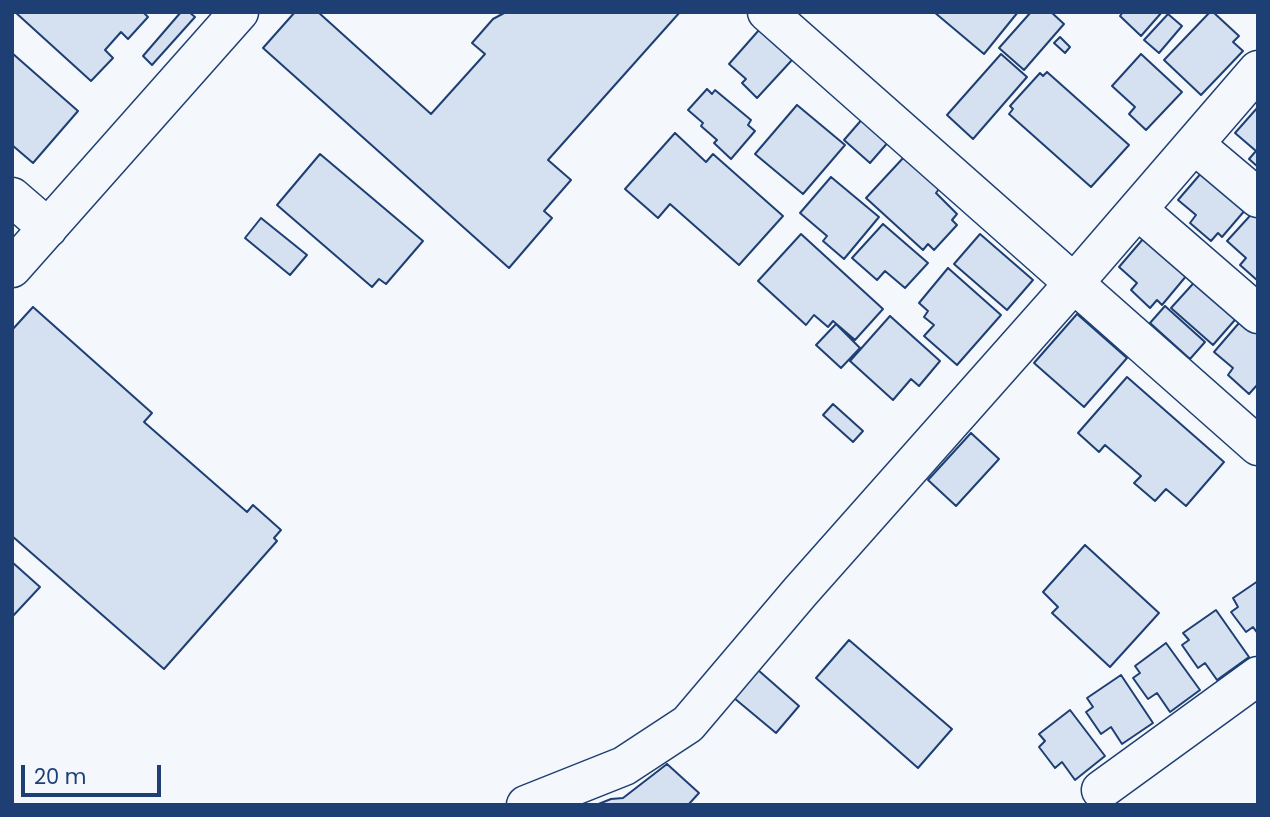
<!DOCTYPE html>
<style>
body{margin:0}
#map{position:relative;width:1270px;height:817px;overflow:hidden;background:#f4f7fb;font-family:Poppins,sans-serif}
canvas{display:block}
.frame{position:absolute;inset:0;border:14px solid #1d3f73;pointer-events:none}
.scale{position:absolute;left:21px;top:765px;width:140px;height:32px;box-sizing:border-box;border:4px solid #1d3f73;border-top:0;padding-left:9px;font-size:21px;line-height:24px;white-space:nowrap;color:#1d3f73;-webkit-text-stroke:5px #f4f7fb;paint-order:stroke}
</style>
<div id="map">
<canvas width="1270" height="817"></canvas>
<div class="frame"></div>
<div class="scale">20 m</div>
</div>
<script>
const context = document.querySelector('canvas').getContext('2d');
context.lineJoin = 'round';
function fill(path, color) { context.fillStyle = color; context.fill(path, 'evenodd'); }
const poly = rows => new Path2D(rows.map(r => 'M' + r).join(''));
function strokePath(path, color, width, dash) { context.strokeStyle = color; context.lineWidth = width; context.lineCap = dash ? 'butt' : 'round'; context.setLineDash(dash || []); context.stroke(path); }
const building = poly([
 [15,12,143,12,148,17,128,39,121,32,105,50,113,58,91,81,15,12],
 [181,12,189,12,195,17,152,65,143,56,181,12],
 [295,12,318,12,431,114,485,54,472,43,493,19,506,12,680,12,548,160,571,180,544,211,552,218,509,268,263,48,295,12],
 [934,12,1018,12,984,54,934,12],
 [1031,12,1051,12,1064,24,1024,70,999,48,1031,12],
 [1123,12,1162,12,1141,36,1120,16,1123,12],
 [1210,12,1213,12,1239,36,1233,42,1243,51,1201,95,1164,60,1210,12],
 [1168,14,1182,26,1159,53,1144,40,1168,14],
 [759,30,792,60,757,98,742,83,746,79,729,64,759,30],
 [1060,37,1070,47,1065,53,1054,43,1060,37],
 [12,53,78,111,33,163,12,145,12,53],
 [1001,54,1027,77,973,139,947,115,1001,54],
 [1141,54,1182,92,1146,130,1129,114,1135,107,1112,86,1141,54],
 [1047,72,1129,145,1091,187,1009,114,1013,109,1010,106,1040,73,1043,76,1047,72],
 [707,89,712,94,715,90,751,120,748,125,755,131,731,159,714,143,717,140,701,126,703,123,688,110,707,89],
 [797,105,845,145,803,194,755,154,797,105],
 [1258,107,1258,167,1249,159,1256,151,1235,133,1258,107],
 [864,117,890,140,870,163,844,140,864,117],
 [675,133,706,162,713,154,783,216,739,265,670,204,658,218,625,189,675,133],
 [320,154,423,241,386,284,379,279,372,287,277,205,320,154],
 [904,157,939,189,936,193,957,214,952,220,957,225,934,250,928,244,923,250,866,198,904,157],
 [1209,164,1252,202,1222,237,1218,233,1211,241,1190,223,1196,215,1178,200,1209,164],
 [831,177,879,217,844,259,823,241,827,236,800,213,831,177],
 [1258,207,1258,281,1240,265,1246,258,1227,241,1258,207],
 [261,218,307,255,290,275,245,238,261,218],
 [883,224,928,263,905,288,885,271,877,280,852,258,883,224],
 [1149,232,1192,269,1162,305,1157,300,1150,308,1131,290,1137,283,1119,267,1149,232],
 [801,234,883,309,855,340,833,321,828,327,814,315,806,325,758,281,801,234],
 [980,234,1033,280,1007,310,954,264,980,234],
 [948,268,1001,315,957,365,924,336,934,325,924,317,928,311,919,303,948,268],
 [1200,276,1241,313,1213,345,1171,308,1200,276],
 [1165,306,1205,342,1190,359,1150,323,1165,306],
 [33,307,152,413,144,422,247,512,253,505,281,530,274,538,277,541,164,669,12,536,12,330,33,307],
 [1077,314,1127,358,1084,407,1034,363,1077,314],
 [890,316,940,361,919,386,911,379,893,400,850,361,890,316],
 [1245,316,1258,328,1258,384,1249,394,1228,375,1233,368,1214,352,1245,316],
 [836,324,860,348,841,368,816,345,836,324],
 [1127,377,1224,462,1186,506,1166,489,1155,501,1134,483,1141,476,1105,445,1099,452,1078,433,1127,377],
 [833,404,863,431,853,442,823,415,833,404],
 [971,433,999,459,956,506,928,480,971,433],
 [1085,545,1159,613,1110,667,1052,613,1058,607,1043,592,1085,545],
 [12,562,40,587,12,617,12,562],
 [1258,581,1258,634,1253,627,1246,632,1231,612,1238,607,1233,598,1258,581],
 [1216,610,1249,657,1217,680,1205,663,1198,668,1182,645,1189,640,1183,633,1216,610],
 [849,640,952,729,918,768,816,678,849,640],
 [1166,643,1200,690,1170,712,1157,693,1148,699,1133,678,1140,673,1135,666,1166,643],
 [758,670,799,706,776,733,734,698,758,670],
 [1121,675,1153,723,1122,744,1111,727,1101,734,1086,712,1093,707,1087,698,1121,675],
 [1070,710,1105,756,1075,780,1062,762,1055,768,1039,747,1045,741,1039,734,1070,710],
 [667,764,699,793,688,805,596,805,611,799,623,798,667,764]
]);
const minor = poly([
 [767,12,1258,446],
 [1194,144,1258,198],
 [12,197,48,228],
 [1138,210,1258,314],
 [12,268,239,12],
 [1101,790,1258,676],
 [526,805,624,766,688,724,800,592,1074,283,1258,70]
]);
fill(building, '#d5e0f0');
strokePath(building, '#1d3f73', 2);
strokePath(minor, '#1d3f73', 41);
strokePath(minor, '#f4f7fb', 38);
</script>
